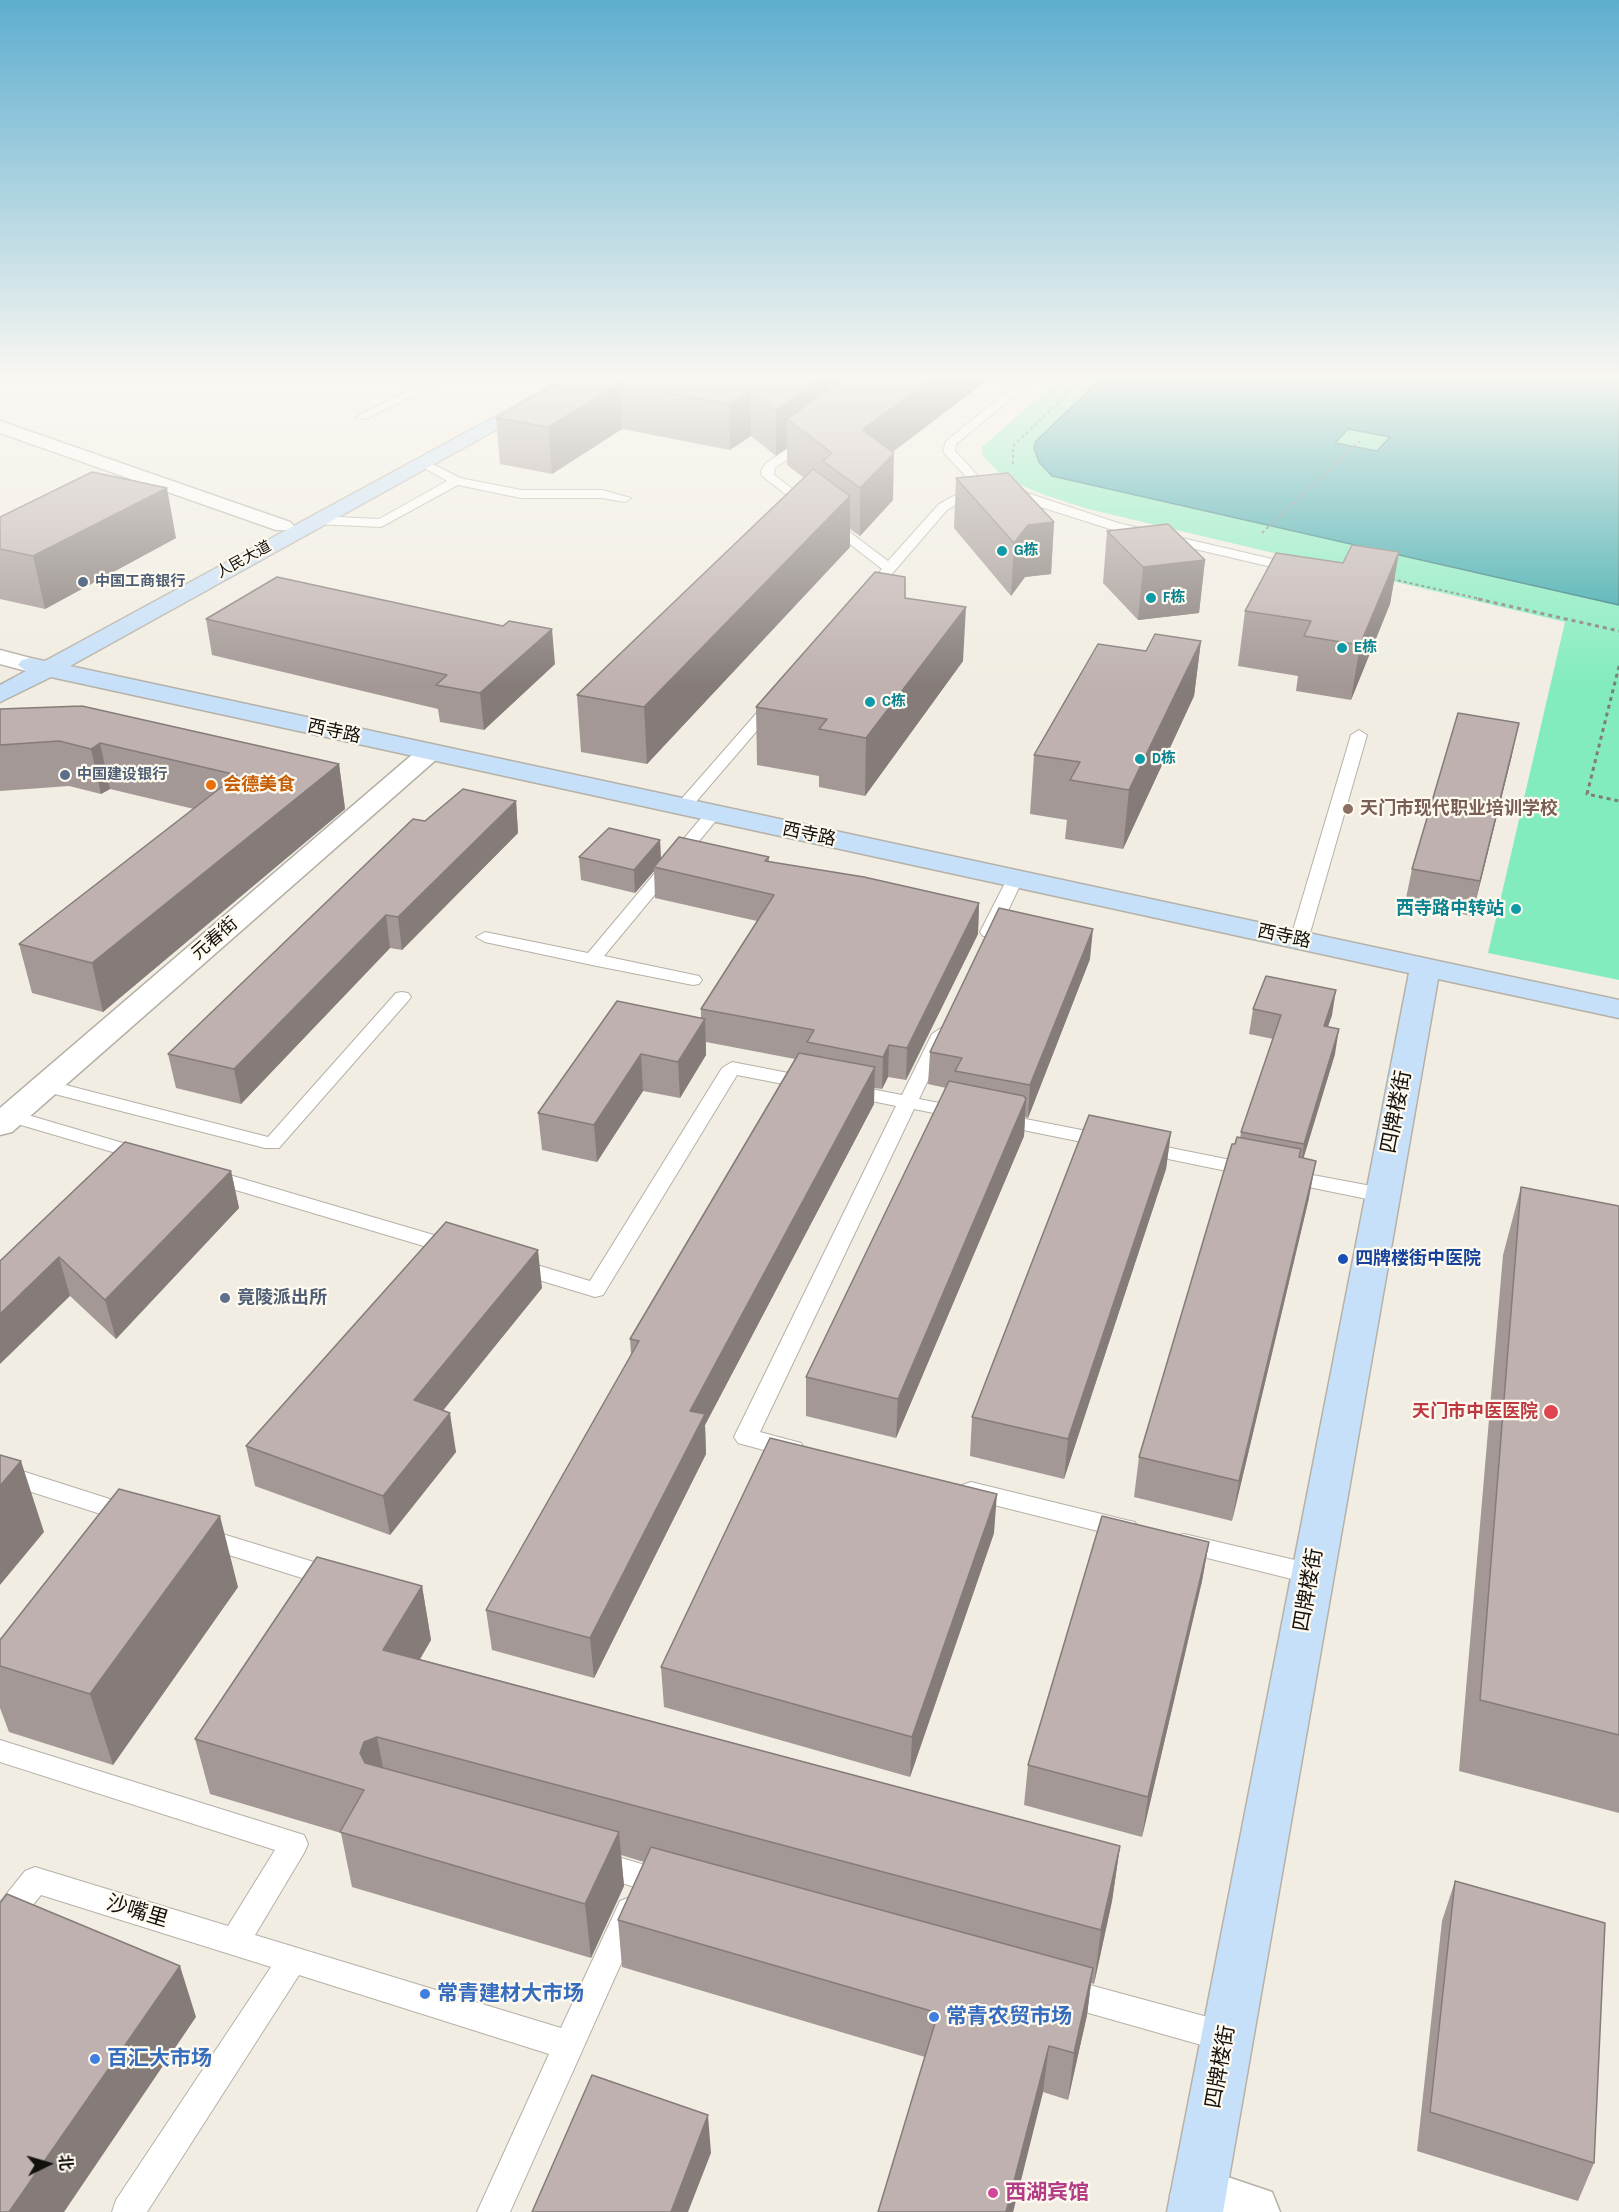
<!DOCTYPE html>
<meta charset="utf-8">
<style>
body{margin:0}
#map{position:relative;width:1619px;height:2212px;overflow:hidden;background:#f1ede2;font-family:"Archivo Narrow","Noto Sans SC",sans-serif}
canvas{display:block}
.north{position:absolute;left:18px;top:2134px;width:60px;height:60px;-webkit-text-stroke:4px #fffaef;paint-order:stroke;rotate:85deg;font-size:16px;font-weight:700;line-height:24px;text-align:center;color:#13110e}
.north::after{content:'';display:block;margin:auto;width:21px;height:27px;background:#13110e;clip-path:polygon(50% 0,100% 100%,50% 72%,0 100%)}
</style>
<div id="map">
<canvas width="1619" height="2212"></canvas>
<div class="north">北</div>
</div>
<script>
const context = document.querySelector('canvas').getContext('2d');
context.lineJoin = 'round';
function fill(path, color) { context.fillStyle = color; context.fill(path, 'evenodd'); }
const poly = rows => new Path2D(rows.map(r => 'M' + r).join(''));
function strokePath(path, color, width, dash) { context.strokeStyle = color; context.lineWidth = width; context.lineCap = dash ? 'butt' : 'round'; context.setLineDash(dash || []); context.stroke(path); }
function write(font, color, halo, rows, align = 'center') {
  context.font = font + ' "Archivo Narrow","Noto Sans SC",sans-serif'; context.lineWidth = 4.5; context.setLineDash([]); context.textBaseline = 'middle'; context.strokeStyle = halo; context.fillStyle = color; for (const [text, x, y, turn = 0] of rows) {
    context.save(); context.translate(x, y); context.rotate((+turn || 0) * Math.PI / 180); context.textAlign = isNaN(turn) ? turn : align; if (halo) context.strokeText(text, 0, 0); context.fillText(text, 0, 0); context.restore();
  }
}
const green = poly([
 [1063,376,1619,376,1619,980,1488,953,1565,622,1088,509,1042,494,1004,478,983,456,982,447]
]);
const water = poly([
 [1104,376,1619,376,1619,605,1052,476,1039,462,1034,448,1036,441,1104,376],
 [1348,429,1390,437,1377,451,1335,443,1348,429]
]);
const pathFar1 = poly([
 [1013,464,1013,446,1086,376],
 [1262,533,1360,441],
 [1392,579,1485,600]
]);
const path = poly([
 [1478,599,1619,631],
 [1619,666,1587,794,1619,801]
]);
const lane = poly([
 [438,376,452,376,366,419,356,417,438,376],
 [513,376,537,376,558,382,553,385,513,376],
 [1027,376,1039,376,956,444,955,451,979,477,1118,523,1302,566,1302,572,1297,573,1110,529,984,489,947,510,872,597,867,598,860,594,882,569,762,476,761,471,766,463,805,437,813,437,813,441,775,468,774,475,888,561,939,504,974,485,943,452,946,441,1027,376],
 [423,459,460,478,521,490,602,490,631,498,625,502,602,498,521,498,458,485,381,527,316,524,310,520,316,516,379,519,447,481,419,465,417,463,423,459],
 [774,698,781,702,779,705,689,810,677,810,675,807,677,804,769,699,774,698],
 [1359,730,1367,735,1308,940,1305,944,1293,944,1290,940,1351,735,1359,730],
 [713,809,719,811,721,814,719,817,604,956,699,976,702,980,699,984,693,985,592,965,485,942,476,937,485,932,588,953,707,811,713,809],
 [1015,874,1023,879,998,932,995,936,983,936,980,932,1007,879,1015,874],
 [402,992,408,993,411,997,408,1001,279,1148,265,1148,39,1090,36,1086,46,1080,268,1137,396,993,402,992],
 [941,1028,950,1034,919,1099,970,1109,973,1113,963,1119,914,1109,760,1432,801,1443,805,1449,801,1455,793,1458,738,1443,734,1437,896,1106,843,1095,840,1091,850,1085,902,1095,932,1034,941,1028],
 [732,1062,809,1077,819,1083,809,1089,737,1075,603,1295,595,1297,509,1271,506,1266,509,1261,517,1259,590,1281,722,1068,732,1062],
 [11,1110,150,1151,153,1155,150,1159,143,1161,4,1120,1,1116,4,1112,11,1110],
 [1000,1114,1107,1135,1114,1137,1117,1141,1114,1145,1107,1147,993,1124,990,1120,993,1116,1000,1114],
 [1141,1142,1251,1164,1258,1166,1261,1170,1258,1174,1251,1176,1134,1152,1131,1148,1134,1144,1141,1142],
 [209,1169,461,1243,465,1248,461,1253,454,1255,202,1180,199,1175,202,1170,209,1169],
 [1286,1170,1382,1188,1389,1190,1392,1195,1389,1200,1382,1202,1279,1181,1276,1176,1279,1171,1286,1170],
 [0,1464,138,1508,141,1514,138,1520,129,1523,0,1482,0,1464],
 [971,1482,1126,1520,1135,1522,1138,1529,1135,1536,1126,1538,962,1497,959,1491,962,1485,971,1482],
 [203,1528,327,1566,331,1573,327,1580,318,1583,194,1544,191,1537,194,1530,203,1528],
 [1184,1534,1312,1564,1321,1567,1325,1574,1321,1581,1312,1584,1175,1550,1172,1543,1175,1536,1184,1534],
 [0,1740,304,1835,308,1844,304,1853,255,1935,561,2028,620,1901,630,1897,640,1901,645,1910,510,2212,477,2212,549,2054,299,1975,147,2212,112,2212,116,2200,271,1967,41,1895,10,1933,0,1937,0,1902,25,1871,35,1867,228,1926,275,1850,0,1762,0,1740],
 [598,1851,672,1873,676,1882,672,1891,662,1895,588,1873,584,1864,588,1855,598,1851],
 [1064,1978,1226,2022,1237,2027,1241,2037,1237,2047,1226,2052,1064,2006,1053,2002,1049,1992,1053,1982,1064,1978]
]);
const street = poly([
 [0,421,290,522,294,526,290,530,276,530,0,433,0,421],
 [0,650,38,660,42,665,38,670,30,672,0,664,0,650],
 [429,745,438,748,442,753,438,758,12,1132,0,1135,0,1108,420,748,429,745],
 [1198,2167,1272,2192,1280,2212,1177,2212,1170,2195,1178,2175,1198,2167]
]);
const secondary = poly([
 [570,376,593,376,70,666,1619,1000,1619,1018,1438,979,1223,2212,1167,2212,1409,973,51,677,0,702,0,685,26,671,18,665,22,660,30,658,45,661,570,376]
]);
const wall = poly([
 [568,376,993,376,892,452,893,500,860,536,850,529,850,547,647,764,581,752,577,695,804,478,787,465,787,448,776,456,751,436,730,450,622,429,552,474,500,464,496,418],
 [956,478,1054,522,1051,574,1025,577,1011,596,954,528],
 [0,517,176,538,45,609,0,599],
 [1107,531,1205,560,1199,613,1138,620,1103,583],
 [1399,552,1390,604,1351,700,1296,691,1298,676,1238,666,1245,611,1343,563],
 [905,598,963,661,865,796,819,787,819,776,757,765,756,707],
 [206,619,555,664,484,730,440,722,438,709,212,655],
 [1201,641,1194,696,1123,849,1065,839,1067,820,1030,814,1034,755,1146,651],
 [0,709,339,764,345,809,103,1012,32,993,19,944,194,809,110,789,101,794,69,786,0,791],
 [1512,755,1472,916,1405,903,1412,869],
 [516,801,518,833,402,950,390,948,241,1104,176,1088,168,1054,425,821],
 [660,840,661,859,769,857,769,861,979,903,978,934,906,1080,888,1077,882,1089,874,1088,874,1104,705,1425,706,1454,594,1678,492,1650,486,1610,631,1355,630,1339,795,1059,706,1042,706,1055,680,1098,643,1091,597,1162,542,1150,538,1113,701,1018,701,1009,757,921,655,898,654,871,635,893,581,880,579,857],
 [1090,959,1028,1118,1025,1117,1024,1136,896,1438,806,1416,806,1377,946,1088,928,1084,930,1052],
 [1253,1009,1332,1015,1328,1027,1335,1054,1303,1158,1309,1198,1232,1521,1134,1497,1139,1457,1235,1144,1240,1138,1241,1132,1273,1039,1249,1034],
 [1171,1132,1166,1169,1064,1479,970,1456,972,1417],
 [231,1171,239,1208,116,1339,70,1296,0,1261],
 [1521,1187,1619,1206,1619,1813,1459,1771,1503,1255],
 [542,1288,443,1410,456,1452,390,1535,255,1486,246,1446],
 [994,1533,910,1777,664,1707,661,1667],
 [1209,1542,1202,1581,1142,1837,1024,1805,1028,1765],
 [422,1586,431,1640,420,1659,1120,1846,1112,1901,1094,1984,1091,1983,1087,2015,1068,2100,1043,2092,1013,2212,878,2212,925,2057,622,1967,618,1920,644,1862,621,1855,624,1886,591,1958,352,1887,341,1833,210,1794,195,1739],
 [238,1587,113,1765,9,1732,0,1708,0,1640],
 [1455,1881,1594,2163,1578,2201,1417,2151,1442,1921]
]);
const shadedWall = poly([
 [826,376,876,376,787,419,787,448,776,456,776,410],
 [936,376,993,376,861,476,862,430],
 [620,384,622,429,552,474,548,427],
 [751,391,751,436,730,450,729,404],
 [894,453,893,500,860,536,860,488],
 [167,488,176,538,45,609,33,556],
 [850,496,850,547,647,764,644,707],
 [1054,522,1051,574,1025,577,1011,596,1014,543,1028,525],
 [1399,552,1390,604,1351,700,1360,645],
 [1205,560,1199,613,1138,620,1143,567],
 [966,607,963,661,865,796,866,738],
 [552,629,555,664,484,730,480,693],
 [1201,641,1194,696,1123,849,1129,790],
 [1519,723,1512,755,1472,916,1480,881],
 [100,743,110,789,101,794,91,749],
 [339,764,345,809,103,1012,92,963],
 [516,801,518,833,402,950,398,917],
 [660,840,661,863,654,867,654,871,635,893,634,870],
 [979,903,978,934,906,1080,907,1048],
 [386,915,390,948,241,1104,234,1069],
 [1093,929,1090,959,1028,1118,1030,1085],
 [1336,990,1332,1015,1319,1051,1324,1026],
 [705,1019,706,1055,680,1098,678,1062],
 [1339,1029,1335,1054,1300,1170,1304,1144],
 [889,1045,888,1077,882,1089,883,1057],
 [641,1054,643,1091,597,1162,594,1125],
 [875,1067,874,1104,705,1425,706,1454,594,1678,590,1638,690,1411],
 [1026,1099,1024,1136,896,1438,898,1399],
 [1171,1132,1166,1169,1064,1479,1068,1439],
 [1316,1161,1309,1198,1232,1521,1239,1481],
 [231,1171,239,1208,116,1339,105,1300],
 [538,1250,542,1288,420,1439,414,1400],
 [59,1257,70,1296,0,1364,0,1314],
 [450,1413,456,1452,390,1535,383,1496],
 [21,1461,44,1532,0,1585,0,1486],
 [997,1494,994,1533,910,1777,912,1737],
 [220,1516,238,1587,113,1765,90,1694],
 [1209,1542,1202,1581,1142,1837,1148,1797],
 [422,1586,431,1640,394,1704,383,1650],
 [377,1737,388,1792,375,1796,360,1753,364,1742],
 [619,1832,624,1886,591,1958,585,1904],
 [1120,1846,1112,1901,1094,1984,1101,1930],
 [180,1966,196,2017,64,2212,9,2212],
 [1093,1968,1087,2015,1068,2100,1074,2053],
 [1049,2046,1043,2092,1013,2212,1006,2212],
 [708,2115,711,2153,688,2212,671,2212]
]);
const building = poly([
 [568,376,826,376,776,410,751,391,729,404,620,384,548,427,496,418,568,376],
 [848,376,936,376,862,430,894,453,860,488,823,461,832,453,787,419,848,376],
 [813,469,850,496,644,707,577,695,813,469],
 [92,472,167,488,33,556,0,549,0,517,92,472],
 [1008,473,1054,522,1028,525,1014,543,956,478,1008,473],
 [1168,524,1205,560,1143,567,1107,531,1168,524],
 [1352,545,1399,552,1360,645,1304,636,1311,621,1245,611,1276,553,1343,563,1352,545],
 [875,572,905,577,905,598,966,607,866,738,819,729,827,719,756,707,875,572],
 [277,577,503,626,509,621,552,629,480,693,436,685,447,675,206,619,277,577],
 [1155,634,1201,641,1129,790,1070,780,1080,762,1034,755,1098,644,1146,651,1155,634],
 [82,706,339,764,92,963,19,944,237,775,100,743,91,749,59,741,0,745,0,709,82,706],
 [1458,713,1519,723,1480,881,1412,869,1458,713],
 [463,789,516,801,398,917,386,915,234,1069,168,1054,413,819,425,821,463,789],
 [609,828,660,840,634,870,579,857,609,828],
 [679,837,769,857,765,861,864,877,979,903,907,1048,889,1045,883,1057,807,1042,814,1030,701,1009,774,895,654,867,679,837],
 [999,908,1093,929,1030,1085,955,1071,962,1058,930,1052,999,908],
 [1266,976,1336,990,1324,1026,1339,1029,1304,1144,1241,1132,1281,1015,1253,1009,1266,976],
 [617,1001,705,1019,678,1062,641,1054,594,1125,538,1113,617,1001],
 [799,1053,875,1067,690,1411,705,1414,590,1638,486,1610,639,1341,630,1339,799,1053],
 [949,1081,1024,1096,1026,1099,898,1399,806,1377,949,1081],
 [1089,1115,1171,1132,1068,1439,972,1417,1089,1115],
 [1237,1137,1301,1149,1299,1157,1316,1161,1239,1481,1139,1457,1232,1144,1235,1144,1237,1137],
 [125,1142,231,1171,105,1300,59,1257,0,1314,0,1261,125,1142],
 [1521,1187,1619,1206,1619,1735,1480,1700,1521,1187],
 [446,1222,538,1250,414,1400,450,1413,383,1496,246,1446,446,1222],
 [770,1438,997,1494,912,1737,661,1667,770,1438],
 [0,1455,21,1461,0,1486,0,1455],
 [119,1489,220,1516,90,1694,0,1666,0,1640,119,1489],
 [1102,1516,1209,1542,1148,1797,1028,1765,1102,1516],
 [317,1557,422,1586,383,1650,1120,1846,1101,1930,377,1737,364,1742,360,1753,365,1763,619,1832,585,1904,340,1832,364,1790,195,1739,317,1557],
 [651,1847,1093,1968,1074,2053,1049,2046,1006,2212,878,2212,938,2013,618,1920,651,1847],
 [1455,1881,1605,1923,1594,2163,1430,2112,1455,1881],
 [7,1894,180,1966,9,2212,0,2212,0,1903,7,1894],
 [592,2075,708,2115,671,2212,532,2212,592,2075]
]);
const markers = [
 [1002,551,6,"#0f9aa8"],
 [83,582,6,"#5c6f8a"],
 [1151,598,6,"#0f9aa8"],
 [1342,648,6,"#0f9aa8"],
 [870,702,6,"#0f9aa8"],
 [1140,759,6,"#0f9aa8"],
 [65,775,6,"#5c6f8a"],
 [211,785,6,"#e8710a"],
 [1348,809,6,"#8d6e63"],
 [1516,909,6,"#0f9aa8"],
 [1343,1259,6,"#1a4fb4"],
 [225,1298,6,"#5c6f8a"],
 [1551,1412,8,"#e0444e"],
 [425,1994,6,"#3f7fe0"],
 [934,2017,6,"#3f7fe0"],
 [95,2059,6,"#3f7fe0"],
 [993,2193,6,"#d1479c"]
];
const farCulturenames = [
 ["G栋",1014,551],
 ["F栋",1163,598],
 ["E栋",1354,648],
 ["C栋",882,702],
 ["D栋",1152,759]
];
const farStreetnames = [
 ["人民大道",244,560,-29]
];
const farServicenames = [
 ["中国工商银行",95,582],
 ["中国建设银行",77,775]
];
const streetNames = [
 ["西寺路",334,732,12],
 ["西寺路",809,835,12],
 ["西寺路",1284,937,12],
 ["元春街",215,939,-41]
];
const foodNames = [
 ["会德美食",223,785]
];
const educationNames = [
 ["天门市现代职业培训学校",1360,809]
];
const cultureNames = [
 ["西寺路中转站",1504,909]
];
const transitNames = [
 ["四牌楼街中医院",1355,1259]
];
const serviceNames = [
 ["竟陵派出所",237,1298]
];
const healthNames = [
 ["天门市中医医院",1538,1412]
];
const nearStreetnames = [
 ["四牌楼街",1397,1112,-79],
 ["四牌楼街",1309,1590,-80],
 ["沙嘴里",137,1912,17],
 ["四牌楼街",1221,2067,-80]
];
const nearShopnames = [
 ["常青建材大市场",437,1994],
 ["常青农贸市场",946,2017],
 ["百汇大市场",107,2059]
];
const nearHotelnames = [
 ["西湖宾馆",1005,2193]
];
fill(green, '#82ecbe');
fill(water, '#30a5a9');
strokePath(water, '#27797a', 1.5);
strokePath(lane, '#b6b1a7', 2);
strokePath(street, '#b6b1a7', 3);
strokePath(secondary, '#b6b1a7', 3);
strokePath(pathFar1, '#807d76', 2, [3, 3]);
strokePath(path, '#807d76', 3, [4, 4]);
fill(lane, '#fff');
fill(street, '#fff');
fill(secondary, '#c7e0f9');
fill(wall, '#a39896');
fill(shadedWall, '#857c7a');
fill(building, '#beb1af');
strokePath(building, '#857c7a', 1.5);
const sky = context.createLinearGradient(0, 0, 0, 686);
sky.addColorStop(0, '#5eaecf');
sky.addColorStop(0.55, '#f9f7f2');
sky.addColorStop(1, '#f9f7f200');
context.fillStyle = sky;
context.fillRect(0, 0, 1619, 686);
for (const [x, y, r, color] of markers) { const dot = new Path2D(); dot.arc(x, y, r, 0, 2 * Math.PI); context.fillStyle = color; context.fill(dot); strokePath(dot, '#fffaef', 2); }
write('bold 15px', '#0d838f', '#fffaef', farCulturenames, 'left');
write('15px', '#13110e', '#fffaef', farStreetnames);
write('bold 15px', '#4e5e75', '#fffaef', farServicenames, 'left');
write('18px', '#13110e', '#fffaef', streetNames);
write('bold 18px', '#c56008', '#fffaef', foodNames, 'left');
write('bold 18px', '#785e54', '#fffaef', educationNames, 'left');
write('bold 18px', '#0d838f', '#fffaef', cultureNames, 'right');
write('bold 18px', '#164399', '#fffaef', transitNames, 'left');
write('bold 18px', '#4e5e75', '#fffaef', serviceNames, 'left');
write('bold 18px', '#be3a42', '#fffaef', healthNames, 'right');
write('21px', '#13110e', '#fffaef', nearStreetnames);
write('bold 21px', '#366cbe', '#fffaef', nearShopnames, 'left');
write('bold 21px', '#b23c85', '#fffaef', nearHotelnames, 'left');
</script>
